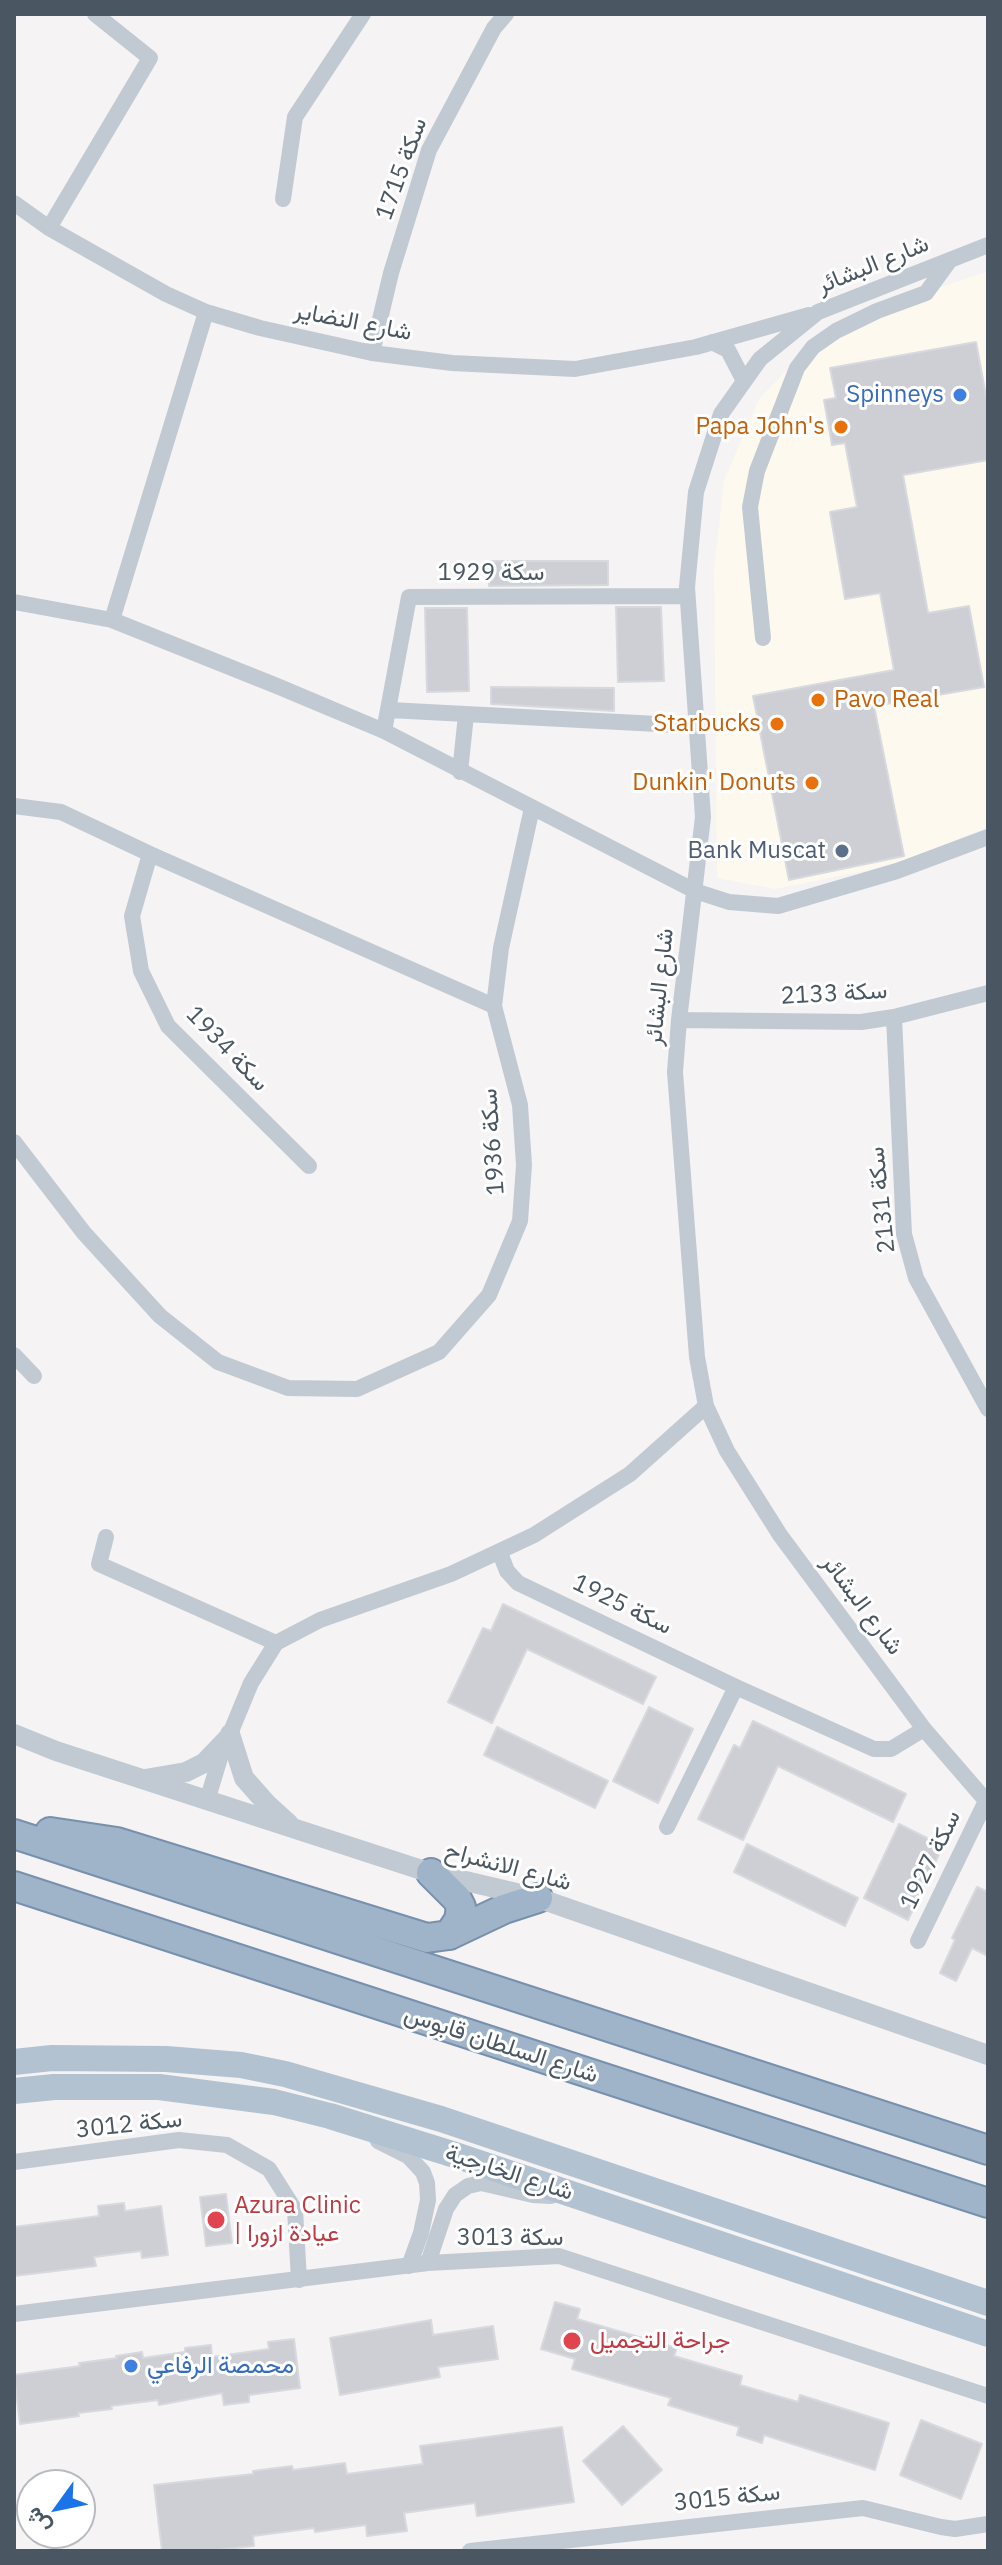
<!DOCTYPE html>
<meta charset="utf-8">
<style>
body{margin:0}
#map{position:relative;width:1002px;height:2565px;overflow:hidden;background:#f5f3f3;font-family:"IBM Plex Sans",Vazirmatn,sans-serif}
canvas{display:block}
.frame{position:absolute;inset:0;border:16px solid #4a5661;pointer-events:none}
.north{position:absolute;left:16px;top:2469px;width:80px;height:80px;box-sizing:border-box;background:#fff;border:2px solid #b7bbc0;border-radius:50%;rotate:237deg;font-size:22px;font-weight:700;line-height:32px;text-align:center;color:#4a5661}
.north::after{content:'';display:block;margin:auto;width:28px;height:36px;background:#1a73e8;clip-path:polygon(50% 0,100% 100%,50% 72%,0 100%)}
</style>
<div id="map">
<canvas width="1002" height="2565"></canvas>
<div class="frame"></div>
<div class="north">ش</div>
</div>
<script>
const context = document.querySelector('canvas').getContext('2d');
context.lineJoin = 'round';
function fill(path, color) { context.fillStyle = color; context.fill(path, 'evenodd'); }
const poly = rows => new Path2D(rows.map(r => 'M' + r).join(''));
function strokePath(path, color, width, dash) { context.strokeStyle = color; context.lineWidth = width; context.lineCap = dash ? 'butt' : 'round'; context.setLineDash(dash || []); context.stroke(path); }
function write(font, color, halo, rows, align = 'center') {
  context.font = font + ' "IBM Plex Sans",Vazirmatn,sans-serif'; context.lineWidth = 6; context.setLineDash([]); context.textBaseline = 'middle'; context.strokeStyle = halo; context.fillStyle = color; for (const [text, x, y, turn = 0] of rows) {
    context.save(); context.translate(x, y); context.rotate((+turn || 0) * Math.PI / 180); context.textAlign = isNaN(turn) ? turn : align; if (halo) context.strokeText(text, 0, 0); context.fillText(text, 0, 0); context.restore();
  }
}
const commercial = poly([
 [988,271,988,827,908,859,864,871,775,889,717,878,714,570,724,481,759,399,816,341,892,304]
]);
const building = poly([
 [976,342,988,406,988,460,903,475,928,613,969,606,984,687,874,706,904,856,789,880,753,696,894,670,880,593,845,599,830,512,857,507,845,443,832,445,824,400,836,398,830,368,976,342],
 [489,561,608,561,608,585,489,586,489,561],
 [616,607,661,607,664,681,618,682,616,607],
 [425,608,467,608,469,691,427,692,425,608],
 [491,687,614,688,614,711,491,704,491,687],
 [503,1604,656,1677,643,1704,527,1649,492,1723,448,1702,483,1628,491,1631,503,1604],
 [649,1707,693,1729,658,1803,613,1781,649,1707],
 [753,1721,906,1794,893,1822,778,1766,743,1840,698,1819,734,1745,740,1748,753,1721],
 [497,1727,608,1781,595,1808,484,1755,497,1727],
 [899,1824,943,1846,908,1920,864,1898,899,1824],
 [747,1844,858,1898,845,1926,734,1872,747,1844],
 [977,1887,988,1892,988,1956,972,1948,956,1981,940,1973,955,1940,952,1938,977,1887],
 [226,2194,232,2243,206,2246,200,2197,226,2194],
 [124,2203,125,2211,161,2206,168,2255,142,2258,141,2251,94,2257,96,2266,14,2276,14,2227,99,2216,98,2206,124,2203],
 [555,2302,580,2309,577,2319,677,2348,674,2356,742,2376,740,2385,798,2402,800,2395,889,2423,875,2470,764,2435,762,2443,737,2435,739,2427,668,2405,671,2398,572,2369,575,2359,541,2349,555,2302],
 [431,2320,433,2335,493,2326,498,2359,438,2367,440,2377,340,2395,330,2338,431,2320],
 [294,2339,300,2388,249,2395,249,2402,224,2405,222,2393,159,2405,158,2400,111,2406,112,2409,78,2413,79,2416,20,2424,14,2375,80,2366,79,2363,117,2358,116,2356,142,2352,143,2358,185,2352,185,2348,211,2345,212,2357,269,2349,268,2342,294,2339],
 [921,2420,982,2444,961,2499,900,2475,921,2420],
 [623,2426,662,2470,622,2505,583,2461,623,2426],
 [562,2427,574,2502,477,2516,475,2503,404,2513,407,2531,367,2536,366,2525,315,2532,314,2528,253,2536,254,2546,207,2551,162,2551,154,2485,253,2474,253,2471,292,2466,293,2470,345,2463,347,2474,423,2464,420,2446,562,2427]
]);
const minor = poly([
 [283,199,295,117,363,14],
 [14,203,49,228,166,294,206,312,260,328,372,353,452,363,575,369,696,347,809,315],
 [49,228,150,58,95,14],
 [988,245,818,312,760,359,721,414,696,492,687,587,703,817,679,1020,675,1072,697,1357,706,1406,727,1451,780,1535,924,1729,988,1803],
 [712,342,728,350,744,381],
 [372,353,391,273,429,150,494,28,506,14],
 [14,602,112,620,277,686,384,731,695,891,729,902,778,906,897,871,988,837],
 [112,620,206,312],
 [763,638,750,507,757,471,797,368,813,347,836,331,877,311,926,293,950,260],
 [389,710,696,726],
 [384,731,409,597,687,596],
 [460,772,466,715],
 [14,806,61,812,150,854,494,1006],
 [150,854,132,916,141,971,168,1026,309,1166],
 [894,1017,904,1234,916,1278,988,1409],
 [679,1020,861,1022,894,1017,988,993],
 [14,1142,84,1233,160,1316,218,1362,288,1388,357,1389,439,1352,489,1295,520,1221,524,1165,520,1105,494,1006,501,948,532,808],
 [14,1355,34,1376],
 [106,1537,99,1564,276,1643],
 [500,1553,507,1571,518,1583,736,1687,874,1749,891,1749,924,1729],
 [207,1801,220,1758,251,1683,276,1643,320,1620,451,1574,534,1535,630,1474,706,1406],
 [667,1827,736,1687],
 [918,1941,986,1801],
 [378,2141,408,2156,423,2172,427,2183,428,2200,421,2233,409,2266],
 [14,2162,179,2140,227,2145,269,2169,295,2210,299,2280],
 [428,2263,446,2209,455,2195,468,2186,481,2183,533,2195,551,2196],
 [14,2314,428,2263,559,2256,988,2396],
 [470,2551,863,2508,941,2527,955,2529,988,2524]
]);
const tertiary = poly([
 [14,1734,56,1751,431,1873,538,1898,988,2055],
 [230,1734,244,1778,267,1804,289,1824],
 [145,1779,186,1772,204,1763,228,1738]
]);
const primary = poly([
 [14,2062,52,2058,166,2059,241,2065,285,2074,441,2119,988,2303],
 [14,2091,54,2087,159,2087,274,2102,330,2116,455,2155,988,2334]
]);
const trunk = poly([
 [50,1832,117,1842,427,1938,449,1935,504,1909,538,1898],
 [14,1834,988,2150],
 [431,1873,457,1899,461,1907,459,1920,449,1935],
 [14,1886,988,2203]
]);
const markers = [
 [960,395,8,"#3f7fe0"],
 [841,427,8,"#e8710a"],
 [818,700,8,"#e8710a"],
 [777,724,8,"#e8710a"],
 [812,783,8,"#e8710a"],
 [842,851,8,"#5c6f8a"],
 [216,2220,10,"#e0444e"],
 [572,2341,10,"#e0444e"],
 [131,2366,8,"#3f7fe0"]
];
const streetNames = [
 ["سكة 1715",402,169,-70],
 ["شارع البشائر",873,265,-22],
 ["شارع النضاير",353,322,11],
 ["سكة 1929",491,573],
 ["شارع البشائر",660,987,-84],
 ["سكة 2133",834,994,-3],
 ["سكة 1934",227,1049,46],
 ["سكة 1936",493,1142,-94],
 ["سكة 2131",882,1200,-96],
 ["سكة 1925",622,1605,26],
 ["شارع البشائر",862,1605,53],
 ["سكة 1927",931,1860,-64],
 ["شارع الانشراح",508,1867,15],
 ["شارع السلطان قابوس",501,2045,18],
 ["سكة 3012",129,2125,-6],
 ["شارع الخارجية",509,2173,18],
 ["سكة 3013",510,2238],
 ["سكة 3015",727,2498,-6]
];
const shopNames = [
 ["Spinneys",944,395],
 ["محمصة الرفاعي",147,2366,"left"]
];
const foodNames = [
 ["Papa John's",825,427],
 ["Pavo Real",834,700,"left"],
 ["Starbucks",761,724],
 ["Dunkin' Donuts",796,783]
];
const serviceNames = [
 ["Bank Muscat",826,851]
];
const healthNames = [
 ["Azura Clinic",234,2206],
 ["| عيادة ازورا",234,2234],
 ["جراحة التجميل",590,2341]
];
fill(commercial, '#fdf9ef');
fill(building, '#cdcfd5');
strokePath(building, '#d7d9de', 2);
strokePath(trunk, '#7690ad', 32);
strokePath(minor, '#c1cad2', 16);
strokePath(tertiary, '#c1cad2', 20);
strokePath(primary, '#b3c2d1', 26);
strokePath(trunk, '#9fb4c9', 28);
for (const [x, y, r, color] of markers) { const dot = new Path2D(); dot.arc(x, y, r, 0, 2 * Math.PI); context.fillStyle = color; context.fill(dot); strokePath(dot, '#fff', 3); }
write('24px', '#4a5661', '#fff', streetNames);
write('24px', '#366cbe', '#fff', shopNames, 'right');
write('24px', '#c56008', '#fff', foodNames, 'right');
write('24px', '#4e5e75', '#fff', serviceNames, 'right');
write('24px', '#be3a42', '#fff', healthNames, 'left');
</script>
